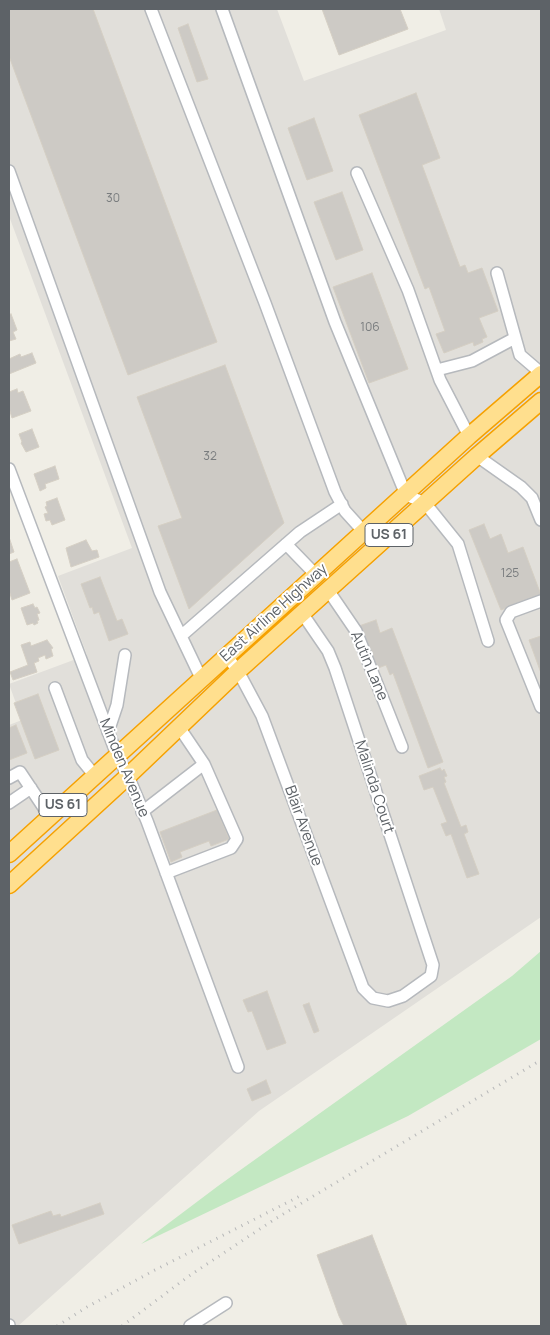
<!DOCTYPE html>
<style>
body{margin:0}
#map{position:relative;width:550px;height:1335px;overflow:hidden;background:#f0eee6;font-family:Manrope,sans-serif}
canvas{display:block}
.frame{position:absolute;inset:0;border:10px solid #5d6267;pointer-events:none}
</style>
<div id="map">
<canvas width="550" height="1335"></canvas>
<div class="frame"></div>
</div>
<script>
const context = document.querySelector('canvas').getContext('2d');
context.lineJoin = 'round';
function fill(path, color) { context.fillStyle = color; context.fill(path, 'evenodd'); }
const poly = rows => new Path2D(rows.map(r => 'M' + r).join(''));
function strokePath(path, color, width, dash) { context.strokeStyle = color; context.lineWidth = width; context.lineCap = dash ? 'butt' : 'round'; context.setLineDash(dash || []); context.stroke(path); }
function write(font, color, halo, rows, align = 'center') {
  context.font = font + ' Manrope,sans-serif'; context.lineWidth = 4; context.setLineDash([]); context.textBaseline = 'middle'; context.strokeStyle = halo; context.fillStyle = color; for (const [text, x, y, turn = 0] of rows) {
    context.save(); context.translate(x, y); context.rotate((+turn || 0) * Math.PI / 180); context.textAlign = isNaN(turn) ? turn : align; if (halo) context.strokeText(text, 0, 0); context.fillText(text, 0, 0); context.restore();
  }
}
const industrial = poly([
 [9,9,277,9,304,81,446,30,439,9,541,9,541,917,259,1111,18,1326,9,1326,9,725,22,720,9,684,87,655,58,576,132,548,9,216]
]);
const green = poly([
 [541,951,541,1039,408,1116,141,1244,218,1186,512,976]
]);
const building = poly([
 [9,9,93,9,217,342,128,375,9,56,9,9],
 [322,9,400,9,408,29,339,55,322,9],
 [188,24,208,79,197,82,178,28,188,24],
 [416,93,440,158,422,165,460,267,465,265,468,273,482,268,498,311,479,318,487,337,482,339,483,342,474,346,473,342,444,353,436,334,445,331,429,287,425,289,359,115,416,93],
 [314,118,333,171,307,180,288,128,314,118],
 [342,192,363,250,336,260,314,202,342,192],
 [372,273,408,369,369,383,333,287,372,273],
 [11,314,17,330,13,332,16,339,9,341,9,315,11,314],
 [32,353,36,363,9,374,9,359,20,354,21,357,32,353],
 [225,365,284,523,189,609,158,526,182,518,137,397,225,365],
 [17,389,18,393,23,391,31,411,12,418,9,408,9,392,17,389],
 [32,429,39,447,26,452,21,443,22,442,19,434,32,429],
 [55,466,59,479,45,484,46,488,40,491,34,474,55,466],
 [57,498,65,520,52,525,50,520,46,521,44,514,48,513,45,507,47,506,46,502,57,498],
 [484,524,490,539,501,534,508,553,523,547,541,595,501,610,469,530,484,524],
 [9,537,14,552,9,554,9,537],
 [86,540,92,551,97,550,99,557,71,567,66,548,86,540],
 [17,559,30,593,12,600,9,590,9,562,17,559],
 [100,577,117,621,122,619,128,634,109,641,99,612,94,614,92,607,90,608,81,584,100,577],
 [33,604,35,608,37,607,40,613,37,614,39,620,37,621,38,623,34,625,33,623,27,625,21,608,33,604],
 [376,620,380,633,392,628,443,762,428,768,393,673,390,675,386,665,373,670,359,626,376,620],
 [541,636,541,673,529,640,541,636],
 [47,640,53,648,51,649,53,656,46,659,45,655,38,658,39,661,34,663,37,672,13,680,10,672,28,665,21,645,30,642,31,646,47,640],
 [38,694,59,750,35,759,14,703,38,694],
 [16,725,27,753,9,760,9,728,16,725],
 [440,768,442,771,444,769,447,776,444,777,446,782,444,783,461,827,466,825,468,832,464,834,479,874,467,878,451,834,446,836,441,824,447,822,433,787,424,790,419,776,440,768],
 [217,810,229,839,211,846,209,841,180,852,182,857,171,862,160,832,217,810],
 [267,991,286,1043,267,1050,252,1011,248,1012,243,1000,267,991],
 [309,1003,319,1031,314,1033,303,1005,309,1003],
 [266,1080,271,1093,252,1101,247,1089,266,1080],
 [100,1203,104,1214,19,1244,12,1225,51,1211,53,1216,60,1214,61,1217,100,1203],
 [372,1235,407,1326,344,1326,339,1316,317,1255,372,1235]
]);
const minor = poly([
 [151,9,265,303,335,492,345,511,364,532],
 [222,9,335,322,406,495,425,503,458,544,488,641],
 [9,171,160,592,201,678],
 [357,173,408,290,440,380,469,436],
 [497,273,520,355,541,373],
 [437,370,472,361,515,338],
 [477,456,521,487,532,498,541,520],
 [9,469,117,755,128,776,147,821,238,1067],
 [286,544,316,575],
 [328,590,356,631,402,747],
 [541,601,511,612,506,620,541,707],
 [181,636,300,532,342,504],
 [226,655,238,671,262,716,363,988,373,998,388,1001,403,996,431,976,433,965,335,668,328,651,302,613],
 [55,688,82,760,95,776],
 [108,732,117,705,125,655],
 [9,778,20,772,50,817],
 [9,803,31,788],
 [142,812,204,764],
 [166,873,231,848,237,839,204,764,179,727],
 [9,1325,9,1326],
 [190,1326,226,1303]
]);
const highway = poly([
 [9,854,469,436,541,374],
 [9,885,128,776,238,671,477,456,541,401]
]);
const rail = poly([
 [57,1326,87,1307,153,1271,300,1196],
 [122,1326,189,1276,275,1219,541,1060]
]);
const numberNames = [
 ["30",113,199],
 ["106",370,328],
 ["32",210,457],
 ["125",510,574]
];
const shields = [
 [389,535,48],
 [63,805,48]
];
const shieldNames = [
 ["US 61",389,535],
 ["US 61",63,805]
];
const streetNames = [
 ["East Airline Highway",274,613,-42],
 ["Autin Lane",369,666,67],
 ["Minden Avenue",124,768,67],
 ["Malinda Court",374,787,72],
 ["Blair Avenue",303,826,70]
];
fill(industrial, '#e1dfda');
fill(green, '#c3e8c2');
fill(building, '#cdcac5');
strokePath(building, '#d5cfc4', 1);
strokePath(minor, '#b6b9bd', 14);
strokePath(highway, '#f6a100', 19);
strokePath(minor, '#fff', 11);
strokePath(highway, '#ffdf8e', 16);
strokePath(rail, '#b6b7b8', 3, [1, 6]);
write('12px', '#797c7e', null, numberNames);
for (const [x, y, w] of shields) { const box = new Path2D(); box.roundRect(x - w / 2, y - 11.5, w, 23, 4); context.fillStyle = '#fff'; context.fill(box); strokePath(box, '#5d6267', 1); }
write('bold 14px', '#5d6267', null, shieldNames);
write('15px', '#5d6267', '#fff', streetNames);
</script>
